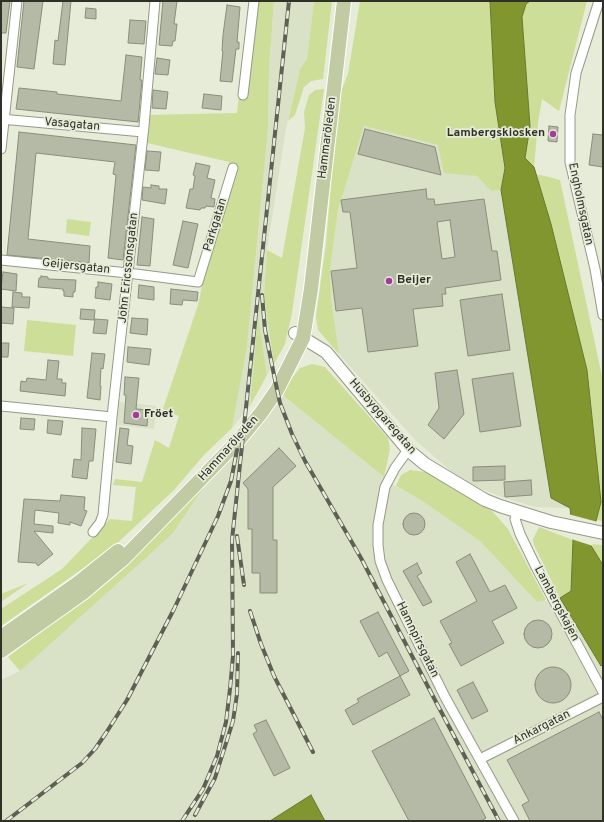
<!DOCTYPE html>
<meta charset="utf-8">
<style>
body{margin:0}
#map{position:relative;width:604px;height:822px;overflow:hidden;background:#e6ecd8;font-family:Overpass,sans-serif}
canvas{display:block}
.frame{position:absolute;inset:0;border:2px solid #2f3129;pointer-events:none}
</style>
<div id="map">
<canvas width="604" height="822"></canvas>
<div class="frame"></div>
</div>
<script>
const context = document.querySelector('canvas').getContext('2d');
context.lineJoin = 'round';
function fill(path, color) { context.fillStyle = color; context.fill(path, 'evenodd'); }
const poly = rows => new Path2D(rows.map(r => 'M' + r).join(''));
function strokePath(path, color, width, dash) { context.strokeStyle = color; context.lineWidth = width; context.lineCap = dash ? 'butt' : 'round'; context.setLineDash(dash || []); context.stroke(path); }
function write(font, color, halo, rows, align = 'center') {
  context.font = font + ' Overpass,sans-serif'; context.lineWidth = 3.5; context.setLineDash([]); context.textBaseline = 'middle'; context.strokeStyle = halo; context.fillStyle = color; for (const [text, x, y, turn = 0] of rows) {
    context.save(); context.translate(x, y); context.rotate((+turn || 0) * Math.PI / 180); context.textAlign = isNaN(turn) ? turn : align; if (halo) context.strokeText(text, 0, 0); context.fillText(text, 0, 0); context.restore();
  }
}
const built = poly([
 [274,1,314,1,307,59,300,69,286,128,267,250,264,296,274,364,267,375,258,318,250,406,232,428,247,347,268,128,269,68],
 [364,126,438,145,465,174,477,176,491,191,501,190,551,498,570,508,535,507,502,497,477,487,451,471,416,441,339,354,331,298,330,271,338,210],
 [280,393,395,486,424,502,481,542,537,602,560,598,601,666,603,665,603,821,325,821,311,795,270,821,1,821,1,680,20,671,213,473],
 [119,402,156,406,154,429,117,425]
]);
const green = poly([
 [250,1,274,1,269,68,268,128,247,347,232,428,204,455,173,491,112,548,1,626,1,609,62,569,110,519,132,521,136,487,113,485,115,479,142,482,155,440,169,448,179,416,163,409,198,305,229,162,147,143,148,115,237,113],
 [314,1,332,1,323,79,311,81,304,87,295,115,288,121,300,69,307,59],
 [360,1,490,1,495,102,505,168,501,190,491,191,477,176,444,173,438,145,364,126,338,210,330,270,331,298,339,354,318,330,316,316,326,244,338,99,348,74],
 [530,1,587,1,559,111,542,99,538,123,534,167,525,158,530,126,522,17,526,4],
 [324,89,292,313,285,344,274,364,264,296,267,250,282,258,305,128,304,112,309,95,315,90],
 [537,175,541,175,560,180,603,381,603,521,596,520,601,502,587,370],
 [67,219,91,222,89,236,66,233],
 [258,316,267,375,250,406],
 [27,320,76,325,73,356,24,351],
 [312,364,325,367,388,438,390,449,384,477,280,393,300,368],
 [410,470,426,472,492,511,508,529,546,600,537,602,481,542,424,502,396,486,401,475],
 [213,473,172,534,20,671,8,657,116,573],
 [539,527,573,540,571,591,560,598,534,545,533,539],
 [590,544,603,545,603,565],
 [28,583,1,602,1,594]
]);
const water = poly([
 [490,1,530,1,526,4,522,17,530,126,525,158,534,167,551,224,587,370,601,502,590,544,603,565,603,665,601,666,560,598,571,591,573,540,570,508,551,498,501,190,505,168,495,102,490,1],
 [311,795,325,821,270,821,311,795]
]);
const pier = poly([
 [568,514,598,522,592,544,593,546,571,539]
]);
const building = poly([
 [1,1,10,1,6,33,1,33,1,1],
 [24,1,43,1,34,69,17,67,24,1],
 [63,1,71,1,65,65,53,64,55,40,58,41,63,1],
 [163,1,177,1,174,24,177,24,175,41,173,41,172,46,159,45,163,1],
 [227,5,240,7,237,42,239,42,239,49,236,49,232,82,220,81,223,51,222,51,223,35,227,5],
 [86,8,96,9,96,19,85,18,86,8],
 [130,20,146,21,144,44,128,43,130,20],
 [126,55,142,57,140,80,142,80,138,122,16,109,19,88,57,92,57,94,121,101,126,55],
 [157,58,170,60,168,75,155,74,157,58],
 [153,90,168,92,166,109,152,108,153,90],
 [204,94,222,96,221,110,202,108,204,94],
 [549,126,558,127,557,142,548,141,549,126],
 [365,129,435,147,441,175,358,154,365,129],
 [19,132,136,145,123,260,108,258,116,175,113,174,115,162,36,153,28,239,90,246,89,263,7,255,19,132],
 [593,134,603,135,603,167,589,165,593,134],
 [147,151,161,152,159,171,145,170,147,151],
 [196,163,210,166,207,178,215,180,211,198,215,199,214,207,206,206,205,208,201,208,200,210,186,208,190,189,193,189,195,176,193,175,196,163],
 [151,185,159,186,159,189,167,189,165,204,142,200,143,187,151,188,151,185],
 [426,189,427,199,434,199,435,205,484,199,492,251,497,251,501,280,445,288,446,294,442,294,443,306,413,309,418,346,368,352,362,308,336,311,331,271,357,268,350,212,343,212,341,200,426,189],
 [450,220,455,257,442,259,437,222,450,220],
 [142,217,154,219,150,266,137,265,142,217],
 [183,221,198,224,188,268,173,265,183,221],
 [3,272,17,274,16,291,1,289,3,272],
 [41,276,48,277,48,279,76,280,75,292,73,292,73,297,64,296,64,291,63,291,63,289,38,287,39,278,41,278,41,276],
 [98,282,112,284,110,300,95,298,96,287,98,287,98,282],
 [139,285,154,287,154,300,138,298,139,285],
 [171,289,198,292,197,301,183,300,182,305,170,304,171,289],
 [13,292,22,293,22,297,30,297,29,308,12,307,13,292],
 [502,294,510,350,468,356,460,300,502,294],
 [1,307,14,308,13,324,1,323,1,307],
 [81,309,95,310,94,320,80,319,81,309],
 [132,318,148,319,147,335,130,333,132,318],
 [95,319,108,320,106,334,93,333,95,319],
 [1,343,9,343,8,357,1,357,1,343],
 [128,347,151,349,149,365,127,362,128,347],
 [92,353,105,354,103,369,101,368,100,386,101,386,100,400,87,398,92,353],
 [48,360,59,361,57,379,62,379,62,383,66,383,65,396,20,391,21,381,26,382,27,378,46,380,48,360],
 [457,370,464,414,444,439,428,425,439,408,435,373,457,370],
 [513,373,521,426,480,432,472,379,513,373],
 [125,377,139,378,136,409,148,410,147,426,124,423,126,395,124,395,125,377],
 [21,418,35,419,34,430,20,429,21,418],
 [48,420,63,421,61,435,47,433,48,420],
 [82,428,96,429,93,461,89,461,87,479,72,477,74,459,81,460,82,428],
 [120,428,129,429,127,445,133,446,131,464,116,462,120,428],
 [279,448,296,466,273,487,273,540,277,540,277,593,260,593,260,573,252,573,252,529,248,529,248,489,243,483,279,448],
 [505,466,505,480,473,481,473,467,505,466],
 [531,480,532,495,505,497,504,482,531,480],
 [61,495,85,497,84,510,87,511,81,526,70,522,70,525,58,523,59,513,35,510,34,524,53,526,53,533,34,531,53,554,38,566,36,563,18,562,24,499,60,501,61,495],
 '403 524a11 11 0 1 1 22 0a11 11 0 1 1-22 0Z',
 [470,554,490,592,505,585,517,608,492,621,504,643,461,666,449,644,452,643,440,621,477,601,456,562,470,554],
 [417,563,422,573,417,576,432,602,423,606,403,571,417,563],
 [378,612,409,671,400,676,387,652,379,657,360,621,378,612],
 '524 634a14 14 0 1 1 28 0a14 14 0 1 1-28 0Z',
 '535 685a18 18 0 1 1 36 0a18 18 0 1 1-36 0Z',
 [400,676,410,695,353,725,345,710,359,702,357,699,400,676],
 [473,682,488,711,472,719,457,690,473,682],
 [599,712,603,720,603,821,530,821,522,805,529,801,507,760,599,712],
 [434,718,486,818,481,821,409,821,372,751,434,718],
 [266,720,290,768,274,776,253,734,257,731,254,725,266,720]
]);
const street = poly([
 [599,1,576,73,570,115,570,162,595,269,603,315],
 [243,95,254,1],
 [1,119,143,132],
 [1,149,17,1],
 [1,260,128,273,198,282,233,168],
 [1,406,112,417],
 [408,450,395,468,385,487,378,525,378,545,380,561,387,580,445,697,514,821],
 [518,512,515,519,520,534,536,567,603,692],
 [93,532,100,523,103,515,112,417,144,126,155,1],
 [480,759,603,697]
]);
const secondary = poly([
 [295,333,326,352,408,450,425,464,485,500,500,506,551,522,603,533]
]);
const primary = poly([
 [1,637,78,583,118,551],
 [1,651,84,592,123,559,238,441,261,413,277,390,303,338,311,289,344,1]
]);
const rail = poly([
 [262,295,265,330,275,380,280,403,292,434,305,461,361,558,436,702,499,821],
 [237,536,244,585],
 [250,611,261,644,274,676,313,752],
 [195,815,215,778,233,721,237,694,238,653],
 [6,821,82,763,95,749,106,733,127,700,174,609,218,516,231,481,237,450],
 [182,821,203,789,217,756,226,722,230,689,233,656,232,540,289,1]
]);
const markers = [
 [553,134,4,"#a33b9d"],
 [389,281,4,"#a33b9d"],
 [136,415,4,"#a33b9d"]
];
const streetNames = [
 ["Vasagatan",72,125,5],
 ["Hammaröleden",328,138,-83],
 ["Engholmsgatan",580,204,78],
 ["Parkgatan",216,225,-73],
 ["Geijersgatan",76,267,6],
 ["John Ericssonsgatan",129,268,-84],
 ["Husbyggaregatan",382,417,49],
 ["Hammaröleden",229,449,-48],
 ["Lambergskajen",556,604,62],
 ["Hamnpirsgatan",417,640,64],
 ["Ankargatan",542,728,-27]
];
const poiNames = [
 ["Lambergskiosken",545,134,"right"],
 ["Beijer",397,281],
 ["Fröet",144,415]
];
fill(built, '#d9e1c6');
fill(green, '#ccde97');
fill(water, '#81962f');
strokePath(water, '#68782d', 1);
fill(pier, '#e6ecd8');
fill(building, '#b5baa7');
strokePath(building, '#898e7b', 1);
strokePath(street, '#959a87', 11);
strokePath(secondary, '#959a87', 14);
strokePath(primary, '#fff', 16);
strokePath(street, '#fff', 9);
strokePath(secondary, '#fff', 12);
strokePath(primary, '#c0caa3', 14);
strokePath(rail, '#5d6055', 4);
strokePath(rail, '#e6ecd8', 2.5, [8]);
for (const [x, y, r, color] of markers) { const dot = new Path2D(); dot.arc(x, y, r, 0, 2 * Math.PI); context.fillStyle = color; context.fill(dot); strokePath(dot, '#e6ecd8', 1.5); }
write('12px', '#2f3129', '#e6ecd8', streetNames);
write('bold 12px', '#2f3129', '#e6ecd8', poiNames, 'left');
</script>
